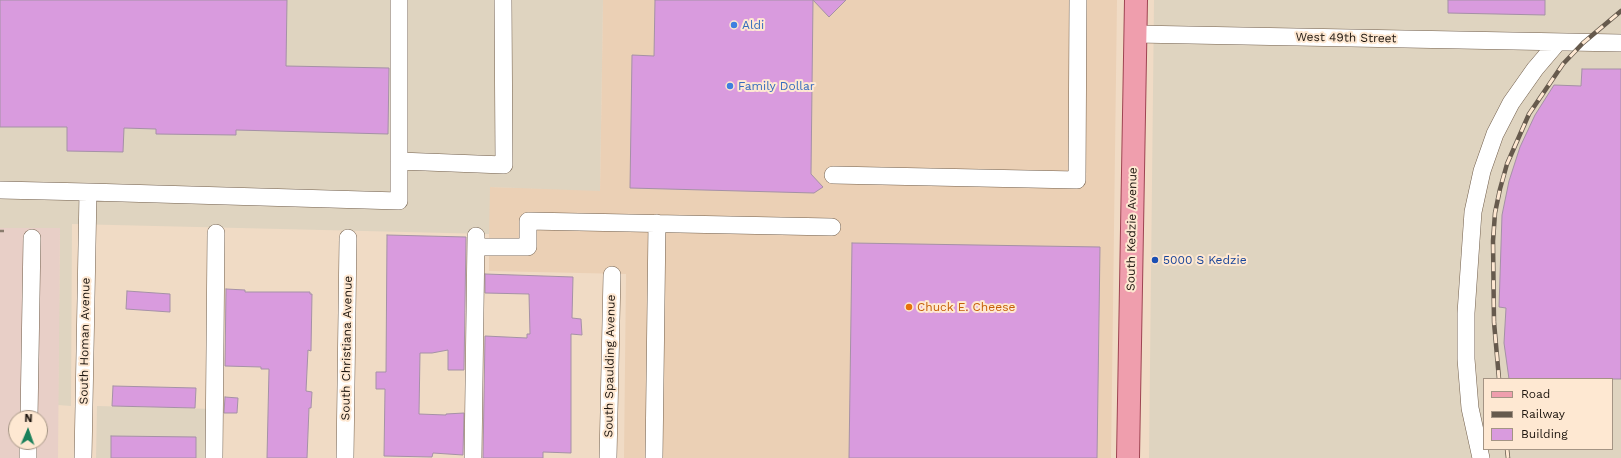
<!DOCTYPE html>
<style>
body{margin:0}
#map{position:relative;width:1621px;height:458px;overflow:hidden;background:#f0dbc5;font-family:"Work Sans",sans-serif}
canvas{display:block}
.legend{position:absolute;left:1483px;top:378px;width:130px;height:72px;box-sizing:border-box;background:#fee8d2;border:1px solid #a49484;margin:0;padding:5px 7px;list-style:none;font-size:12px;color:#1d150e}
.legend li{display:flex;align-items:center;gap:8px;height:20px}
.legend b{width:20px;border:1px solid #a49484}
.north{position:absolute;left:8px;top:410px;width:40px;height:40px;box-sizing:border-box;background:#fee8d2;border:1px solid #a49484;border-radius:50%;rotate:2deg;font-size:11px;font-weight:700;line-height:16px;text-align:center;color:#1d150e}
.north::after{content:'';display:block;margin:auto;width:14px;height:18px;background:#19805a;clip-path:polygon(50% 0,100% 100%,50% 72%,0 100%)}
</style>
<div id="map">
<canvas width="1621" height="458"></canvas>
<ul class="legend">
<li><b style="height:5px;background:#ef9ead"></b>Road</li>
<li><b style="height:5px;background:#665a4d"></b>Railway</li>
<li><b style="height:11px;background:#d99bde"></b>Building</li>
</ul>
<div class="north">N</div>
</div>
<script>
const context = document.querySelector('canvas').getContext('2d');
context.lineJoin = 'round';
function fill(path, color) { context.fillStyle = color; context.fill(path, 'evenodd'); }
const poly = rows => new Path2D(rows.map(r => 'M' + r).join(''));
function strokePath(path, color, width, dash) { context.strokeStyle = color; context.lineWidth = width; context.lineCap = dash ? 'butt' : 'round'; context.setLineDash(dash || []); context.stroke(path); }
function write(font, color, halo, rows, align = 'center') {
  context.font = font + ' "Work Sans",sans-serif'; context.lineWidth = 4; context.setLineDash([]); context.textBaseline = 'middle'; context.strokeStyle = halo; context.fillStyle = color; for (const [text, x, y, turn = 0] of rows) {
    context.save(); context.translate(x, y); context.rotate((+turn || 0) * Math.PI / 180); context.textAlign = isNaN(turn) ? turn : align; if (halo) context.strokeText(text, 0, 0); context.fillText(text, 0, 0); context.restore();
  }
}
const built = poly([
 [603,0,1117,0,1111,458,624,458,626,274,489,271,489,187,600,190]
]);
const industrial = poly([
 [0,0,603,0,600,191,490,187,489,234,72,224,71,406,58,405,60,228,0,228],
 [1154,0,1621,0,1621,458,1149,458],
 [1484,379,1612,379,1612,449,1484,449],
 [97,406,214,409,214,458,96,458]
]);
const education = poly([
 [0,228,60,228,58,458,0,458],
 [16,418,40,418,40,442,16,442]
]);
const building = poly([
 [0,0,287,0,286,66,389,68,388,134,236,130,236,135,156,134,156,129,124,128,123,152,67,151,67,127,0,127,0,0],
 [655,0,813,0,811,174,823,187,814,193,630,188,632,55,654,56,655,0],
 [813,0,846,0,829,17,813,0],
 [1448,0,1545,0,1545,15,1448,13,1448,0],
 [1582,69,1621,69,1621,379,1509,379,1504,343,1506,308,1499,307,1502,215,1509,181,1520,147,1535,115,1554,85,1581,86,1582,69],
 [387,235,466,237,464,370,448,370,448,350,432,353,420,353,419,414,446,415,446,414,464,413,463,455,433,453,432,457,384,456,385,389,376,389,376,372,386,372,387,235],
 [852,243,1100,247,1097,458,849,458,852,243],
 [485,274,573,277,572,318,581,319,582,335,571,334,571,453,543,452,543,458,483,458,485,336,527,338,527,334,530,334,529,294,485,293,485,274],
 [226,289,245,290,245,292,310,292,310,294,312,294,311,351,308,350,306,391,312,392,311,408,309,408,307,458,267,458,269,369,261,369,261,367,225,366,226,289],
 [127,291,170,294,170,312,126,309,127,291],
 [113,386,196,388,195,408,112,406,113,386],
 [225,397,238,398,237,413,224,413,225,397],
 [111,436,196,437,196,458,111,458,111,436]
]);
const path = poly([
 [0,231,5,231]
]);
const minor = poly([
 [1135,34,1621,43],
 [399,161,504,165,503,0],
 [833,175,1077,180,1078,0],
 [0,190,88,192],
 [476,247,528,247,528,221,832,227],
 [29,418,32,238],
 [28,458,28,442],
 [83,458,88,192,399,201,399,0],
 [214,458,216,233],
 [345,458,348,238],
 [473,458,476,236],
 [608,458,612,275],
 [654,458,657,223],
 [1481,458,1470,408,1466,359,1466,313,1473,212,1482,171,1495,134,1511,103,1535,69,1558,42]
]);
const major = poly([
 [1128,458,1136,0]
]);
const rail = poly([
 [1499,379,1494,322,1493,241,1495,213,1500,189,1507,164,1529,114,1563,64,1583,43,1621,11],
 [1507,449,1508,458]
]);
const markers = [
 [734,25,4,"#3f7fe0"],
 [730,86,4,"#3f7fe0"],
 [1155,260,4,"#1a4fb4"],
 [909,307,4,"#e8710a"]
];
const shopNames = [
 ["Aldi",742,25],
 ["Family Dollar",738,86]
];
const streetNames = [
 ["West 49th Street",1346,38,1],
 ["South Kedzie Avenue",1132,229,-89],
 ["South Homan Avenue",85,341,-89],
 ["South Christiana Avenue",347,348,-89],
 ["South Spaulding Avenue",610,366,-89]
];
const transitNames = [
 ["5000 S Kedzie",1163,260]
];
const foodNames = [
 ["Chuck E. Cheese",917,307]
];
fill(built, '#ebd0b5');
fill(industrial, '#dfd4c0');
fill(education, '#e8cfc7');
fill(building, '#d99bde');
strokePath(building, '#a591a6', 1);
strokePath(minor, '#725f4c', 18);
strokePath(major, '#9e4452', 24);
strokePath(path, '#8a7c6d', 2.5, [4, 2]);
strokePath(minor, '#fff', 17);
strokePath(major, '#ef9ead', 22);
strokePath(rail, '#665a4d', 4.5);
strokePath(rail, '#fee8d2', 3, [9]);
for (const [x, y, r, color] of markers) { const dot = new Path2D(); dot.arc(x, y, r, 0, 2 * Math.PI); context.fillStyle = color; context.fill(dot); strokePath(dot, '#fee8d2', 1.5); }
write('12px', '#366cbe', '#fee8d2', shopNames, 'left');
write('12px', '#1d150e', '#fee8d2', streetNames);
write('12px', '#164399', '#fee8d2', transitNames, 'left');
write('12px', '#c56008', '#fee8d2', foodNames, 'left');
</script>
